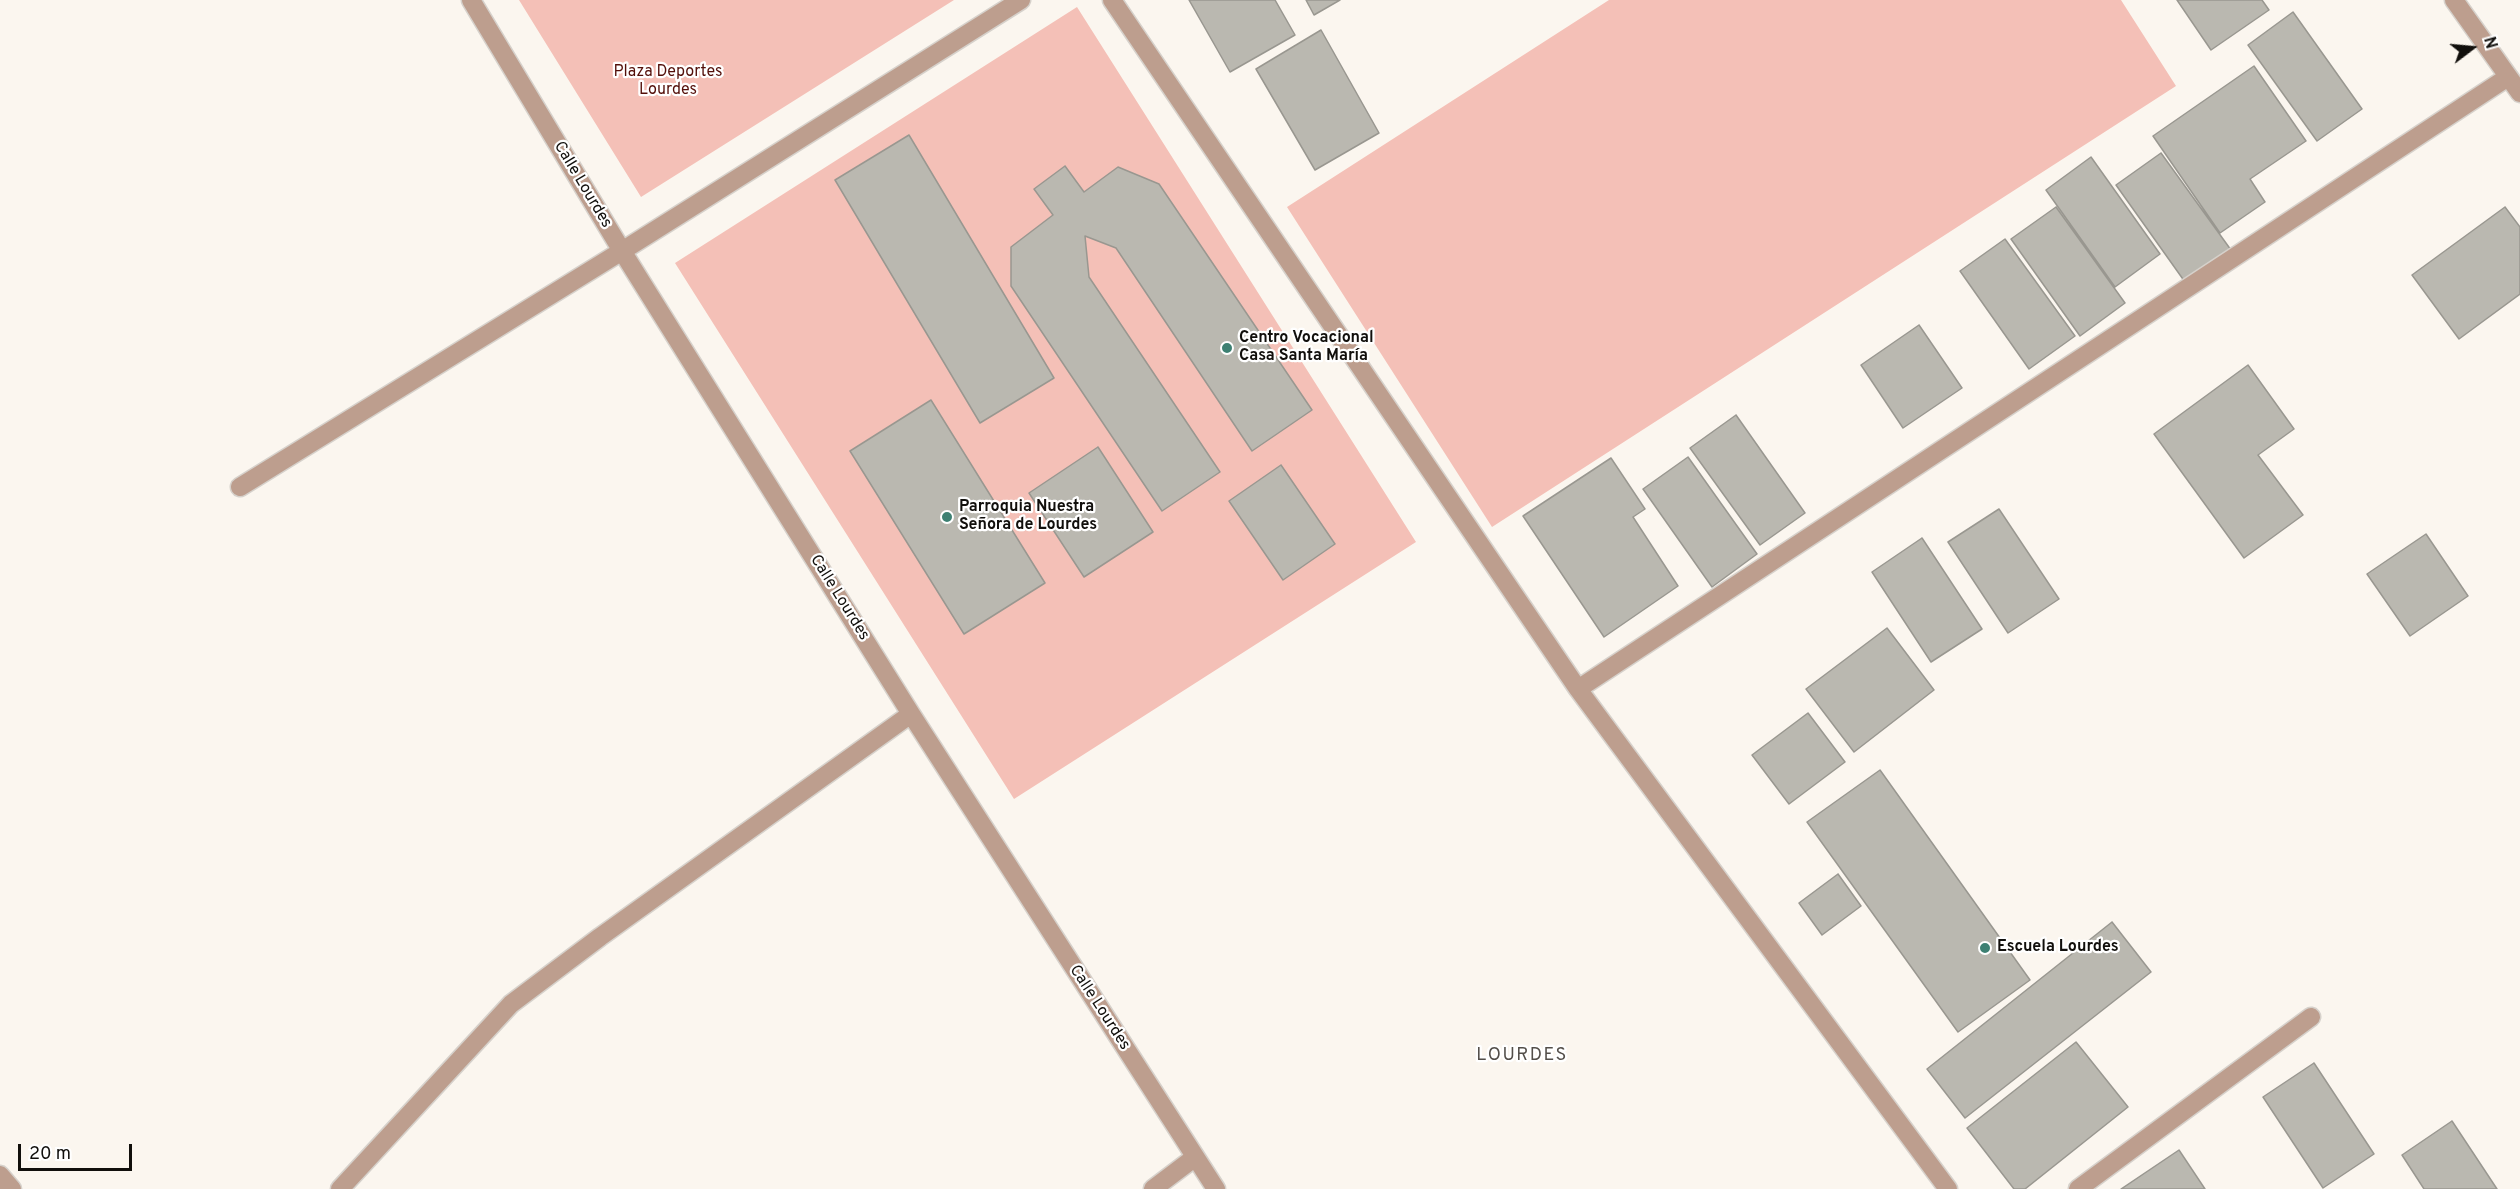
<!DOCTYPE html>
<meta charset="utf-8">
<style>
body{margin:0}
#map{position:relative;width:2520px;height:1189px;overflow:hidden;background:#fbf6ef;font-family:Overpass,sans-serif}
canvas{display:block}
.north{position:absolute;left:2442px;top:18px;width:60px;height:60px;-webkit-text-stroke:4px #fff;paint-order:stroke;rotate:74deg;font-size:16px;font-weight:700;line-height:24px;text-align:center;color:#110f0c}
.north::after{content:'';display:block;margin:auto;width:21px;height:27px;background:#110f0c;clip-path:polygon(50% 0,100% 100%,50% 72%,0 100%)}
.scale{position:absolute;left:18px;top:1144px;width:114px;height:27px;box-sizing:border-box;border:3px solid #110f0c;border-top:0;padding-left:8px;font-size:18px;line-height:21px;white-space:nowrap;color:#110f0c;-webkit-text-stroke:4px #fff;paint-order:stroke}
</style>
<div id="map">
<canvas width="2520" height="1189"></canvas>
<div class="north">N</div>
<div class="scale">20 m</div>
</div>
<script>
const context = document.querySelector('canvas').getContext('2d');
context.lineJoin = 'round';
function fill(path, color) { context.fillStyle = color; context.fill(path, 'evenodd'); }
const poly = rows => new Path2D(rows.map(r => 'M' + r).join(''));
function strokePath(path, color, width, dash) { context.strokeStyle = color; context.lineWidth = width; context.lineCap = dash ? 'butt' : 'round'; context.setLineDash(dash || []); context.stroke(path); }
function write(font, color, halo, rows, align = 'center') {
  context.font = font + ' Overpass,sans-serif'; context.lineWidth = 4.5; context.setLineDash([]); context.textBaseline = 'middle'; context.strokeStyle = halo; context.fillStyle = color; for (const [text, x, y, turn = 0] of rows) {
    context.save(); context.translate(x, y); context.rotate((+turn || 0) * Math.PI / 180); context.textAlign = isNaN(turn) ? turn : align; if (halo) context.strokeText(text, 0, 0); context.fillText(text, 0, 0); context.restore();
  }
}
const green = poly([
 [519,0,954,0,641,197],
 [1609,0,2121,0,2176,86,1492,527,1287,207],
 [1077,7,1416,542,1014,799,675,263]
]);
const building = poly([
 [1189,0,1275,0,1295,35,1230,72,1189,0],
 [1306,0,1340,0,1314,15,1306,0],
 [2177,0,2262,0,2269,10,2211,50,2177,0],
 [2293,12,2362,109,2317,141,2248,45,2293,12],
 [1321,30,1379,133,1315,170,1256,69,1321,30],
 [2254,66,2306,141,2250,179,2265,202,2220,233,2153,136,2254,66],
 [909,135,1054,378,980,423,835,180,909,135],
 [2161,153,2231,250,2185,282,2116,185,2161,153],
 [2091,157,2160,254,2115,287,2046,190,2091,157],
 [1065,166,1084,192,1118,167,1159,184,1312,410,1252,451,1116,248,1085,236,1089,277,1220,472,1162,511,1011,286,1011,247,1053,215,1034,189,1065,166],
 [2056,207,2125,303,2080,336,2011,239,2056,207],
 [2505,207,2520,227,2520,294,2459,339,2412,275,2505,207],
 [2005,239,2075,336,2029,369,1960,271,2005,239],
 [1919,325,1962,388,1903,428,1861,365,1919,325],
 [2248,365,2294,429,2258,455,2303,515,2244,558,2154,434,2248,365],
 [931,400,1045,583,964,634,850,451,931,400],
 [1736,415,1805,513,1760,545,1690,448,1736,415],
 [1098,447,1153,532,1084,577,1029,493,1098,447],
 [1688,457,1757,554,1712,587,1643,489,1688,457],
 [1611,458,1645,509,1633,517,1678,586,1604,637,1523,516,1611,458],
 [1281,465,1335,544,1283,580,1229,501,1281,465],
 [1999,509,2059,599,2008,633,1948,542,1999,509],
 [2426,534,2468,596,2410,636,2367,574,2426,534],
 [1922,538,1982,629,1931,662,1872,572,1922,538],
 [1887,628,1934,690,1854,752,1806,689,1887,628],
 [1808,713,1845,762,1789,804,1752,755,1808,713],
 [1880,770,2030,980,1958,1032,1807,822,1880,770],
 [1838,874,1861,906,1822,935,1799,903,1838,874],
 [2112,922,2151,972,1965,1118,1927,1069,2112,922],
 [2076,1042,2128,1107,2025,1189,2014,1189,1967,1128,2076,1042],
 [2314,1063,2374,1154,2323,1188,2263,1097,2314,1063],
 [2452,1121,2497,1189,2424,1189,2402,1155,2452,1121],
 [2179,1150,2205,1189,2121,1189,2179,1150]
]);
const minor = poly([
 [471,0,622,251,911,714,1216,1189],
 [1112,0,1578,689,1948,1189],
 [2454,0,2520,93],
 [240,487,622,251,1021,0],
 [1578,689,2508,77],
 [0,1175,12,1189],
 [340,1189,511,1004,600,937,911,714],
 [1153,1189,1194,1158],
 [2078,1189,2311,1017]
]);
const markers = [
 [1227,348,6,"#3d8072"],
 [947,517,6,"#3d8072"],
 [1985,948,6,"#3d8072"]
];
const parkNames = [
 ["Plaza Deportes",668,73],
 ["Lourdes",668,91]
];
const streetNames = [
 ["Calle Lourdes",582,185,59],
 ["Calle Lourdes",839,598,58],
 ["Calle Lourdes",1099,1008,57]
];
const poiNames = [
 ["Centro Vocacional",1239,339],
 ["Casa Santa María",1239,357],
 ["Parroquia Nuestra",959,508],
 ["Señora de Lourdes",959,526],
 ["Escuela Lourdes",1997,948]
];
const neighbourhoodNames = [
 ["LOURDES",1522,1056]
];
fill(green, '#f4c0b7');
fill(building, '#bab8b0');
strokePath(building, '#999790', 1.5);
strokePath(minor, '#d6d1cb', 21);
strokePath(minor, '#bd9e8e', 18);
for (const [x, y, r, color] of markers) { const dot = new Path2D(); dot.arc(x, y, r, 0, 2 * Math.PI); context.fillStyle = color; context.fill(dot); strokePath(dot, '#fff', 2); }
write('16px', '#530f09', '#fff', parkNames);
write('16px', '#110f0c', '#fff', streetNames);
write('bold 16px', '#110f0c', '#fff', poiNames, 'left');
context.letterSpacing = '1.5px';
write('18px', '#534e49', '#fff', neighbourhoodNames);
context.letterSpacing = '0px';
</script>
